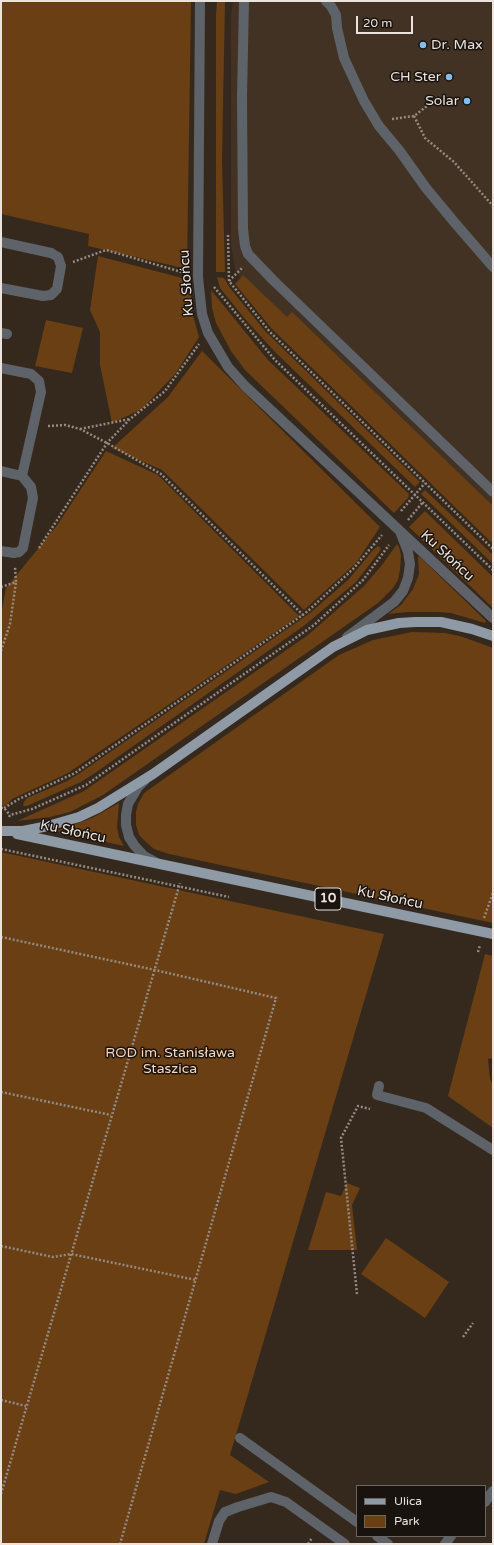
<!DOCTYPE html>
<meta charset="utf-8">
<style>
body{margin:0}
#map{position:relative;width:494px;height:1545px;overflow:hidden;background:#35291e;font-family:"Varela Round",sans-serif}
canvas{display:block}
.frame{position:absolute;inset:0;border:2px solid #ebe3dc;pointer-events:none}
.legend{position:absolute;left:356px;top:1485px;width:130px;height:52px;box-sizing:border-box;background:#18130e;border:1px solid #6c6660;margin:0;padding:5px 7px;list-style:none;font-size:12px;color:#ebe3dc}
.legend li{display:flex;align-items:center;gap:8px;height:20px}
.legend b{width:20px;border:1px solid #6c6660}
.scale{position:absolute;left:356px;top:16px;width:57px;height:18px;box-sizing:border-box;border:2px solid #ebe3dc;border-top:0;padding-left:5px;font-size:12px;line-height:14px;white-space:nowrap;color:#ebe3dc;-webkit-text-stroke:3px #18130e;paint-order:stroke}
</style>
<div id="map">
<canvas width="494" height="1545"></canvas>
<div class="frame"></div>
<ul class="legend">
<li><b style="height:5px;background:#8e9aa6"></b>Ulica</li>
<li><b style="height:11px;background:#693f13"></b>Park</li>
</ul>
<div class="scale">20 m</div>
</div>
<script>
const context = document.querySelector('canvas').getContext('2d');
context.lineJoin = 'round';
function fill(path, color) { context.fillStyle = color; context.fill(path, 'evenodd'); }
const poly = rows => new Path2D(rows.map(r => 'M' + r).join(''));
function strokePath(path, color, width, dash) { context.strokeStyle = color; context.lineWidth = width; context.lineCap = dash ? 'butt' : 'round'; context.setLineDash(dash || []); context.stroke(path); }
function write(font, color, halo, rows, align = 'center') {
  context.font = font + ' "Varela Round",sans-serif'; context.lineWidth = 3; context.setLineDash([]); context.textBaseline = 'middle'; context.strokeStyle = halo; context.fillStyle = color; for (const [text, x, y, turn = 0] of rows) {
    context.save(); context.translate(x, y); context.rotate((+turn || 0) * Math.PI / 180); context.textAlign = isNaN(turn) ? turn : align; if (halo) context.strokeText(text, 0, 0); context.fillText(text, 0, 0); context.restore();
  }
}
const built = poly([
 [233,1,493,1,493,521,242,280,235,269,231,245,231,16]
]);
const green = poly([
 [1,1,191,1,187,269,88,246,89,234,1,214],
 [217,1,225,1,222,160,225,272,216,272,216,15],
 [98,256,190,280,192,312,199,337,176,373,142,409,112,423,100,365,100,332,90,310],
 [243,275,287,317,292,312,493,506,492,543,272,329,235,284],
 [217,277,224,278,230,288,266,332,420,482,415,487,275,352,245,319,220,288],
 [211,290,268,360,409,494,408,498,394,513,245,370,231,351,216,323,212,308],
 [46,320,83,328,72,373,35,366],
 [202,351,380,527,356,563,304,610,162,470,112,448,168,397],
 [106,451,158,475,299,616,68,773,12,799,5,806,1,805,1,615,6,588,58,524],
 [425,490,493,555,493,564,421,494],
 [425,511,493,577,493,608,409,527],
 [397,544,399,547,401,555,400,570,398,580,393,588,378,603,103,795,70,812,50,817,17,821,84,791,308,635,364,586,382,565],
 [378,546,381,548,380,551,356,582,305,625,95,773,81,782,27,806,23,806,24,802,27,798,67,781,80,773,310,613,349,579,373,550],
 [418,557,420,557,486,621,485,623,451,613,438,612,408,612,388,614,401,605,413,589,419,574],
 [412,632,445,633,463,637,493,648,493,923,169,854,154,849,145,841,139,835,136,825,136,812,138,804,144,793,339,655,373,640],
 [119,803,117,827,119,837,124,846,56,831,92,818],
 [1,852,384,934,230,1455,269,1482,236,1494,220,1490,204,1544,1,1544],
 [485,954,493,956,493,1058,488,1059,490,1079,493,1085,493,1128,448,1096],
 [347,1183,360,1188,352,1205,357,1250,308,1250,326,1192,341,1196],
 [386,1238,449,1282,425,1318,361,1274]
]);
const path = poly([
 [414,116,425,138,454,162,493,206],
 [392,119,414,116,431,103],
 [228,235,229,281,270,332,493,549],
 [73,262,106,250,185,273],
 [229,281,243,267],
 [214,287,275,360,493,570],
 [48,426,65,425,80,429,107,443,161,474,303,615],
 [80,429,130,419],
 [401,511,425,483],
 [408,520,423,502],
 [39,548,107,443,130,419,165,391,199,344],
 [1,587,16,582,15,567],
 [1,651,10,624,16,582],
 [1,808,4,808,10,815],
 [4,808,19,799,75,773,297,619,308,611,353,569,382,535],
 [9,817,10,815,32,809,86,785,314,625,363,580,389,545],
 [1,849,229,897],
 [484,918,493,893],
 [1,937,155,970,276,998,120,1544],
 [478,952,480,945],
 [1,1092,111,1115],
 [1,1246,53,1257,71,1254,196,1280],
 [357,1294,341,1138,358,1106,370,1109],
 [463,1337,473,1323],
 [1,1400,26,1406],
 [1,1494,180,883],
 [308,1544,312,1538]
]);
const lane = poly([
 [244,1,242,97,243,229,245,246,248,254,273,280,493,492],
 [326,1,331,6,336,15,337,28,344,58,364,101,379,126,399,150,426,188,455,223,493,267],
 [1,288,43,296,51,295,57,289,61,266,58,257,51,253],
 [1,333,7,334],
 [379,1086,377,1095,426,1108,493,1150],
 [240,1438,357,1522],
 [485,1502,493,1491],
 [377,1536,388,1544],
 [212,1544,219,1521,225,1512,238,1507,271,1497,286,1502,345,1544],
 [445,1544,451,1536]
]);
const street = poly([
 [200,1,198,277,202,314,208,333,228,367,245,386,493,618],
 [1,242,51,253],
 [1,368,31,374,39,381,41,392,22,476],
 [1,471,22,476,31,487,33,498,23,548,19,552,14,553,1,551],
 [347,637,394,602,403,591,408,578,410,564,408,552,401,534],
 [145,780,138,787,128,804,126,815,126,825,129,837,134,845,144,856,155,862]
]);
const primary = poly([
 [1,831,23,831,48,826,79,817,98,808,153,774,333,647,367,630,399,623,415,622,441,622,472,629,493,636],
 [17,834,493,934]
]);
const markers = [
 [423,45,4,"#7abff8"],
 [449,77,4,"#7abff8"],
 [467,101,4,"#7abff8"]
];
const shields = [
 [328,899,26]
];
const shieldNames = [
 ["10",328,899]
];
const poiNames = [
 ["Dr. Max",431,45,"left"],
 ["CH Ster",441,77],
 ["Solar",459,101]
];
const streetNames = [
 ["Ku Słońcu",187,283,-94],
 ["Ku Słońcu",447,556,43],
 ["Ku Słońcu",73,832,12],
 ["Ku Słońcu",390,898,12]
];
const parkNames = [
 ["ROD im. Stanisława",170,1053],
 ["Staszica",170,1069]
];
fill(built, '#423223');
fill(green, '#693f13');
strokePath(path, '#958b82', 2.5, [2, 2]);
strokePath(lane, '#5d6369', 10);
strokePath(street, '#5d6369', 10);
strokePath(primary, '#8e9aa6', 10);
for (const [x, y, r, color] of markers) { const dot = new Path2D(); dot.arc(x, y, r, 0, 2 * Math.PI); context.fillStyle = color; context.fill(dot); strokePath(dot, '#18130e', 1.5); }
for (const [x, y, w] of shields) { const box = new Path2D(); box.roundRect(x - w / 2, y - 11, w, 22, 3); context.fillStyle = '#18130e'; context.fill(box); strokePath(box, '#ebe3dc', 1); }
write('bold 13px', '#ebe3dc', null, shieldNames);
write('14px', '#ebe3dc', '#18130e', poiNames, 'right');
write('14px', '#ebe3dc', '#18130e', streetNames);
write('14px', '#f8d6ba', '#18130e', parkNames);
</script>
